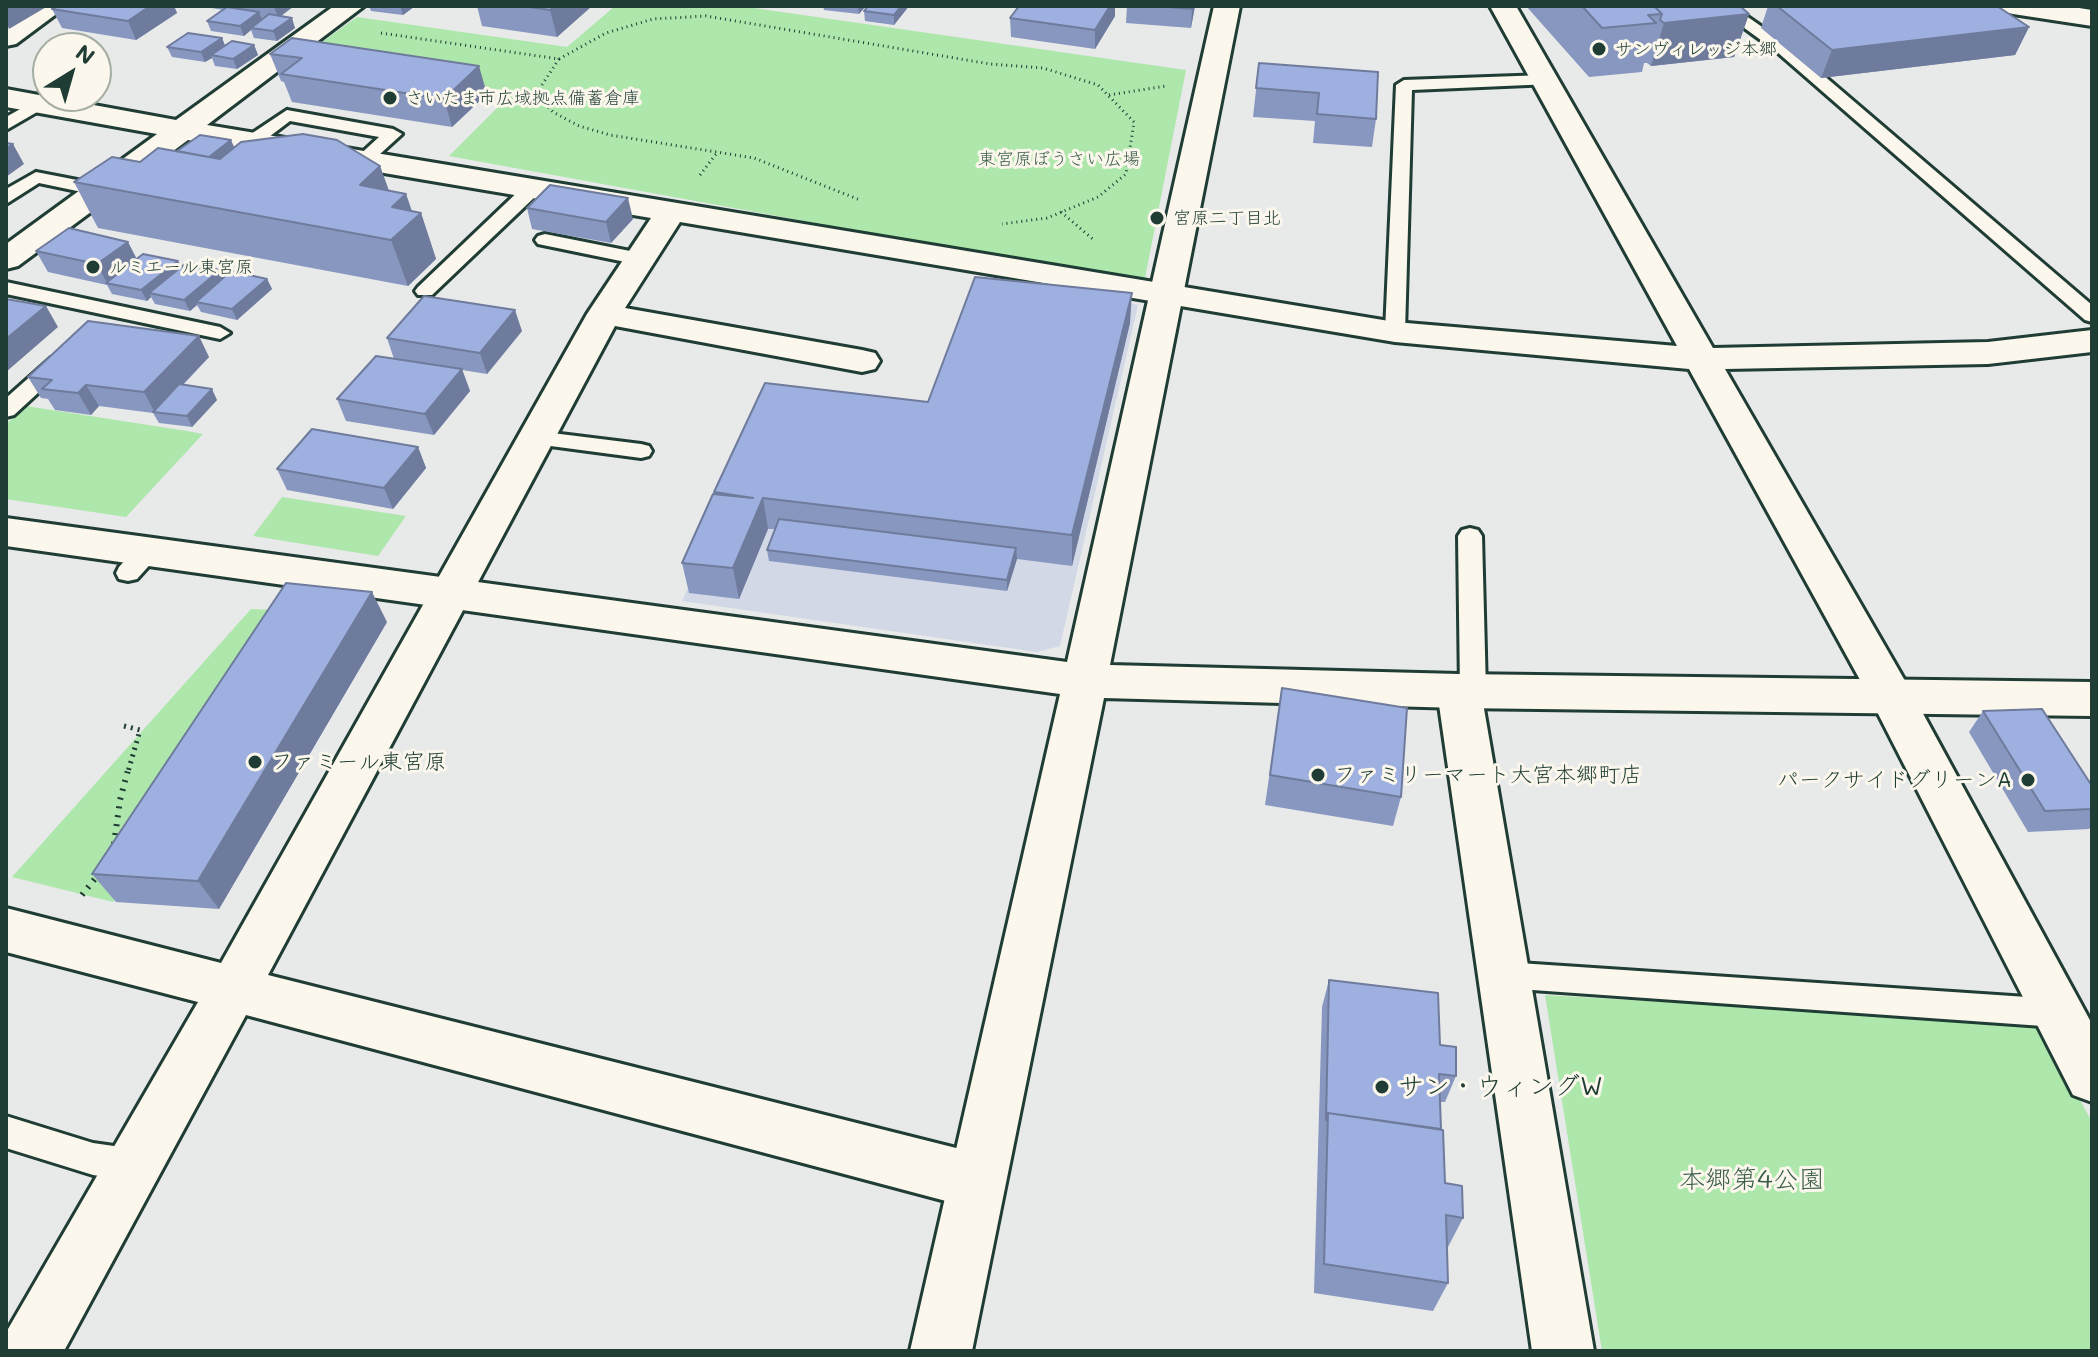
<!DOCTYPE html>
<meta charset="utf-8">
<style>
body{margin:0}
#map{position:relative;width:2098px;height:1357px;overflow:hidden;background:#e8e9e9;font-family:Mali,sans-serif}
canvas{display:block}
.frame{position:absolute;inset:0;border:8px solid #1f3d34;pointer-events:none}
.north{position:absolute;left:32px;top:32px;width:80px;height:80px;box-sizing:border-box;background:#fbf7ec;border:2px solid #a3ada2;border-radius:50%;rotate:37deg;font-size:22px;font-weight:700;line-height:32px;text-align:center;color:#1f3d34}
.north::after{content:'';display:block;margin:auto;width:28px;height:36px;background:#1f3d34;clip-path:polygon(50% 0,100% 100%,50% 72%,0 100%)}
</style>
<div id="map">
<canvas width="2098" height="1357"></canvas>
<div class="frame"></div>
<div class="north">N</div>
</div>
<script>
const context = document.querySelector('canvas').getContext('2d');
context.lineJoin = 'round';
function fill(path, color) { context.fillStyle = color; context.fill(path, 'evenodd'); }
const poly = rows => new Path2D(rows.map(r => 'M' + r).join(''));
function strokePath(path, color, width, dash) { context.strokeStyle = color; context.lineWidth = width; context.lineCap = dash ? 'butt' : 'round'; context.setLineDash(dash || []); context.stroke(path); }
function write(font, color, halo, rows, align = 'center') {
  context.font = font + ' Mali,"Klee One",sans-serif'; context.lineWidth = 6; context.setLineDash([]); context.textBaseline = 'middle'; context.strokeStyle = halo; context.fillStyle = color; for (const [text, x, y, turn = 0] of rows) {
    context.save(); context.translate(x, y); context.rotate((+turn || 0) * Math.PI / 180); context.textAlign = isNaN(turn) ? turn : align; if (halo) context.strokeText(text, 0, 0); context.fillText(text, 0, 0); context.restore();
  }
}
const built = poly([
 [990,276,1138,305,1060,646,1037,652,682,601,769,412,928,430]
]);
const green = poly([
 [615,6,740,6,1186,70,1144,283,449,156,513,92,301,57,357,17,567,47],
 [26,406,187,431,203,434,126,517,6,499,6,424],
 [282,497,406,516,378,556,253,536],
 [251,609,299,611,113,902,12,877],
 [1545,995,2039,1024,2092,1122,2092,1351,1602,1351]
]);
const pathFar2 = poly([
 [381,33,559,59,606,33,653,19,706,16,990,64,1043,68,1098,85,1134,122,1126,174,1098,197,1047,218,1002,224],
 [559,59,536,94,553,112,579,126,610,135,754,158,860,200],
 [1109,95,1166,86],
 [700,175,716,154],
 [1061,212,1094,240]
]);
const pathFar1 = poly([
 [124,726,140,730,128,772]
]);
const path = poly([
 [114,844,120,800,128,770],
 [82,895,98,875]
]);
const service = poly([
 [1714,6,1732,6,1788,45,2092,305,2092,322,2085,320,1776,51,1714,6],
 [1545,75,1551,76,1553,80,1551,84,1412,90,1405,332,1402,336,1388,336,1385,332,1396,85,1404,80,1545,75],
 [38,99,47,104,44,108,6,130,6,117,38,99],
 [287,110,393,129,402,134,369,164,363,165,354,160,379,137,290,121,257,146,245,146,242,142,245,138,287,110],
 [36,172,108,186,110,190,101,196,39,183,6,204,6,189,36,172],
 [532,183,539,185,541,189,539,193,432,295,418,295,415,291,418,287,525,185,532,183],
 [545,234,640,253,650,259,640,265,538,244,535,240,538,236,545,234],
 [6,282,220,327,230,333,220,339,6,294,6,282],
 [58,357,65,358,69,363,65,368,14,415,6,417,6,398,51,358,58,357],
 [536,431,641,444,649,446,652,451,649,456,641,458,528,443,525,438,528,433,536,431],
 [1470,528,1478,530,1482,536,1486,691,1482,698,1473,701,1464,698,1460,691,1458,536,1462,530,1470,528],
 [146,545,155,547,158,553,155,559,137,579,128,581,119,579,116,573,119,567,137,547,146,545],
 [1504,962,2057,999,2068,1003,2073,1013,2068,1023,2057,1027,1504,988,1493,984,1489,975,1493,966,1504,962],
 [6,1116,93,1143,135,1149,147,1154,152,1165,147,1176,135,1181,93,1175,6,1148,6,1116]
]);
const minor = poly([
 [36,6,67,6,16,44,6,46,6,26,36,6],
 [334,6,364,6,207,125,1395,322,1677,346,1490,6,1516,6,1713,348,1988,342,2092,330,2092,352,1988,364,1725,369,1908,686,2092,1024,2092,1102,2073,1095,1870,698,1689,369,1395,342,680,222,625,308,862,350,875,353,880,361,875,369,862,372,615,326,268,975,976,1153,996,1161,1005,1181,996,1201,976,1209,246,1015,64,1351,6,1351,8,1329,198,1002,6,952,6,908,221,963,587,314,651,218,188,140,18,266,6,269,6,244,157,134,6,107,6,89,176,120,334,6],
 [1459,674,1475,679,1481,691,1594,1351,1532,1351,1437,691,1443,679,1459,674]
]);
const tertiary = poly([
 [1214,6,1240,6,1110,665,1459,674,2092,682,2092,716,1459,708,1104,698,972,1351,910,1351,1060,694,6,546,6,518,1067,662,1214,6],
 [2000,6,2066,6,2092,10,2092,26,2013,14,2004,12,2000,6]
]);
const wall = poly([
 [58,6,174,6,177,13,136,40,62,28,52,9],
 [200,6,294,6,281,16,295,28,277,41,254,38,251,30,244,36,211,31,207,21,223,10],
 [369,6,415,6,403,15,371,11],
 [477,6,592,6,557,37,482,26],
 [823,6,866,6,859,14,824,10],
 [868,6,909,6,894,25,865,21,864,11],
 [1127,6,1195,6,1191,28,1126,23],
 [1526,6,1740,6,1749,14,1734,57,1651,66,1647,63,1644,63,1642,72,1589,77],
 [1768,6,1997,6,2029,27,2015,55,1821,78,1761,28],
 [1115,16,1095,49,1011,37,1010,18],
 [222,38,225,46,254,45,258,55,237,69,215,66,212,58,205,62,172,57,167,47],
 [292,38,487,94,452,127,292,102,284,82,281,81,270,54],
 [1259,63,1376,119,1372,147,1313,143,1315,121,1253,117],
 [234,147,380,166,389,191,406,194,412,211,421,213,436,259,408,286,98,228,74,182,177,151],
 [527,208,633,219,611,243,532,229],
 [128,242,137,259,178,261,181,267,224,278,267,279,272,289,237,320,201,312,197,305,190,311,155,304,151,297,147,301,112,294,107,285,48,272,36,251],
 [1130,323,1072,566,1017,559,1007,591,769,561,767,550,775,529,768,529,739,599,689,593,682,563,714,494,714,492,928,402],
 [522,331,487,374,462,370,470,391,434,435,346,421,337,399,394,359,387,338],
 [209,357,183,385,217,400,192,427,159,423,153,413,99,406,91,415,55,410,48,399,41,398,28,377],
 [418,447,426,468,393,509,287,490,277,469],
 [387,622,219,909,116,902,92,874],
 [1282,688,1401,797,1393,826,1265,805],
 [1983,711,2092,786,2092,825,2089,829,2028,832,1969,732],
 [1329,980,1440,1045,1456,1076,1445,1102,1440,1102,1441,1129,1445,1183,1463,1218,1448,1247,1447,1247,1448,1283,1433,1311,1314,1293,1322,1007]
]);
const shadedWall = poly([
 [6,6,48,6,9,29,6,22],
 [150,6,174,6,177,13,136,40,128,21],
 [274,6,294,6,278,18],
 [400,6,415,6,403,15],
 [555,6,592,6,557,37,550,10],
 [858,6,866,6,859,14],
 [901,6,909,6,894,25,894,15],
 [1110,6,1115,6,1115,16,1095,49,1095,30],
 [1192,6,1195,6,1191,28,1192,9],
 [259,12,263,22,251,28,251,30,244,36,240,26],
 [1749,14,1734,57,1651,66,1664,23],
 [292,18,295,28,277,41,273,31],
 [2029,27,2015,55,1821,78,1832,50],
 [222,38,226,48,211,55,212,58,205,62,201,52],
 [254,45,258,55,237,69,233,59],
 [479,66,487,94,452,127,444,99],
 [231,140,236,151,187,173],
 [13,144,24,164,6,177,6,149],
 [380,166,394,205,406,194,414,219,421,213,436,259,408,286,391,240,360,185],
 [628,198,633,219,611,243,606,222],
 [128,242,138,263,107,283,97,264],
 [178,261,183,272,149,293,151,297,147,301,141,290],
 [220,270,226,281,196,302,197,305,190,311,184,300],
 [267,279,272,289,237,320,232,309],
 [1132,293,1130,323,1072,566,1072,535],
 [46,306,58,327,6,372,6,339],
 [515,310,522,331,487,374,480,353],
 [199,336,209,357,155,413,144,392],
 [462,369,470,391,434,435,425,414],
 [86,385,99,406,91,415,78,393],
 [212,389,217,400,192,427,187,416],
 [418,447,426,468,393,509,384,488],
 [763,498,768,529,739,599,733,568],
 [1016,548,1017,559,1007,591,1007,580],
 [372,592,387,622,219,909,198,881]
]);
const building = poly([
 [58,6,150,6,128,21,52,9,58,6],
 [522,6,555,6,550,10,522,6],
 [868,6,901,6,894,15,864,11,868,6],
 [1019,6,1110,6,1095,30,1010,18,1019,6],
 [1156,6,1192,6,1192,9,1156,6],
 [1582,6,1654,6,1662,14,1648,15,1656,23,1602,28,1582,6],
 [1654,6,1740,6,1749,14,1664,23,1660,20,1662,14,1654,6],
 [1777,6,1997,6,2029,27,1832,50,1777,6],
 [227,7,259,12,240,26,207,21,227,7],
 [269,14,292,18,273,31,251,28,269,14],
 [188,33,222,38,201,52,167,47,188,33],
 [292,38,479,66,444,99,281,74,302,58,270,54,292,38],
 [232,41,254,45,233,59,211,55,232,41],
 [1259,63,1378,72,1376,119,1317,114,1319,93,1256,88,1259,63],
 [303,134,337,140,380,166,360,185,406,194,392,207,421,213,391,240,74,182,112,157,140,162,158,148,220,159,241,142,303,134],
 [200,135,231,140,209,157,177,151,200,135],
 [6,143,13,144,6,149,6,143],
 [550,185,628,198,606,222,527,208,550,185],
 [69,228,128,242,97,264,36,251,69,228],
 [143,254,178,261,141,290,106,283,143,254],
 [186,263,220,270,184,300,149,293,186,263],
 [231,271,267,279,232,309,196,302,231,271],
 [975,277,1132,293,1072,535,763,498,733,568,682,563,713,494,753,498,714,492,765,383,928,402,975,277],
 [424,296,515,310,480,353,387,338,424,296],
 [6,299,46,306,6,339,6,299],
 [88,321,199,336,144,392,86,385,78,393,42,389,52,380,28,377,88,321],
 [376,356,462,369,425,414,337,399,376,356],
 [179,384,212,389,187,416,153,412,179,384],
 [312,429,418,447,384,488,277,469,312,429],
 [779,519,1016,548,1007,580,767,550,779,519],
 [286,583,372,592,198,881,92,874,286,583],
 [1282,688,1407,708,1401,797,1270,775,1282,688],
 [2042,709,2092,786,2092,809,2045,811,1983,711,2042,709],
 [1329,980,1438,993,1440,1045,1456,1047,1456,1076,1439,1074,1441,1129,1328,1113,1326,1120,1329,980],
 [1328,1113,1443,1130,1445,1183,1462,1186,1463,1218,1446,1215,1448,1283,1324,1264,1328,1113]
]);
const markers = [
 [1599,49,8,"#1f3d34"],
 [390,98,8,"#1f3d34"],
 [1157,218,8,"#1f3d34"],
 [93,267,8,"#1f3d34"],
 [255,762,8,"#1f3d34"],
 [1318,775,8,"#1f3d34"],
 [2028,780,8,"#1f3d34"],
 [1382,1087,8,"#1f3d34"]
];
const farPoinames = [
 ["サンヴィレッジ本郷",1615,49],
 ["さいたま市広域拠点備蓄倉庫",406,98],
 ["宮原二丁目北",1173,218],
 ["ルミエール東宮原",109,267]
];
const farParknames = [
 ["東宮原ぼうさい広場",1059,159]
];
const poiNames = [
 ["ファミール東宮原",271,762],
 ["ファミリーマート大宮本郷町店",1334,775],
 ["パークサイドグリーンA",2012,780,"right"]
];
const nearPoinames = [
 ["サン・ウィングW",1398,1087]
];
const nearParknames = [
 ["本郷第4公園",1752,1180]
];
fill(built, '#d2d8e6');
fill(green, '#aee7ab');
strokePath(service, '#1f3d34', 6);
strokePath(minor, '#1f3d34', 6);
strokePath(tertiary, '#1f3d34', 6);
strokePath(pathFar2, '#1f3d34', 3, [1, 4]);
strokePath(pathFar1, '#1f3d34', 5, [2, 5]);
strokePath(path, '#1f3d34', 6, [2, 7]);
fill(service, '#fbf7ec');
fill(minor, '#fbf7ec');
fill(tertiary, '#fbf7ec');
fill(wall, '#8897c0');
fill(shadedWall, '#6f7b9c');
fill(building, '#9eb0df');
strokePath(building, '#6f7b9c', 2);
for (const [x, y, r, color] of markers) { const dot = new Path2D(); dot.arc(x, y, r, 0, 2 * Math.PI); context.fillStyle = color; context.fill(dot); strokePath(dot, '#fbf7ec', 3); }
write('18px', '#1f3d34', '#fbf7ec', farPoinames, 'left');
write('18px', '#3c5f4c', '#fbf7ec', farParknames);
write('22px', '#1f3d34', '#fbf7ec', poiNames, 'left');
write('26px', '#1f3d34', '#fbf7ec', nearPoinames, 'left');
write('26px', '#3c5f4c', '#fbf7ec', nearParknames);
</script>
